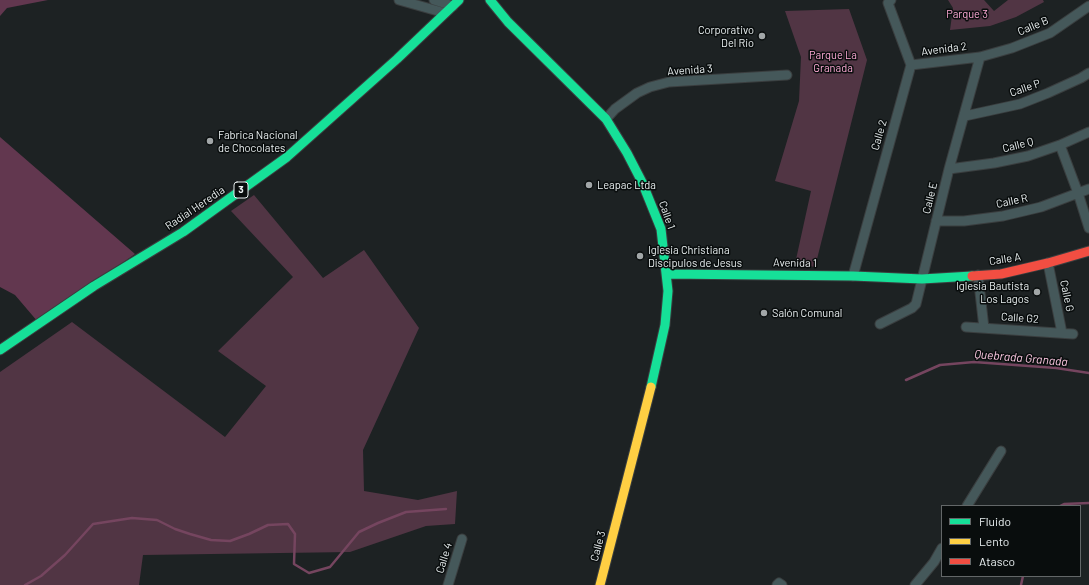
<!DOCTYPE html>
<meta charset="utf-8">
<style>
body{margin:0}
#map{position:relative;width:1089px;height:585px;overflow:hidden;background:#1d2223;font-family:Barlow,sans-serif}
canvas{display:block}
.legend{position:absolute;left:941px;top:505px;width:140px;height:72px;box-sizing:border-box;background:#090d0d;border:1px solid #636768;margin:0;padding:5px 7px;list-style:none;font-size:12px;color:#e9eff0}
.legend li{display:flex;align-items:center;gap:8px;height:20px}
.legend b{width:20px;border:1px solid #636768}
</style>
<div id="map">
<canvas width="1089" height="585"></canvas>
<ul class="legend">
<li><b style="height:5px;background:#16e098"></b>Fluido</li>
<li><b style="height:5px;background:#ffcf43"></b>Lento</li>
<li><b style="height:5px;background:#f24e42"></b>Atasco</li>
</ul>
</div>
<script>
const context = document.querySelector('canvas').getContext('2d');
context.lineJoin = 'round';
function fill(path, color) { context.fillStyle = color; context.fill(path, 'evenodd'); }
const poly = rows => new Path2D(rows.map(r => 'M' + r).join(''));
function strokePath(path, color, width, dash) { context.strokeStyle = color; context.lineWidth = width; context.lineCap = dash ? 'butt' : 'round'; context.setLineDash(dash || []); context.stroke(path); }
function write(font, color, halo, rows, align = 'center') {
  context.font = font + ' Barlow,sans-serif'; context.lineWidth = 3; context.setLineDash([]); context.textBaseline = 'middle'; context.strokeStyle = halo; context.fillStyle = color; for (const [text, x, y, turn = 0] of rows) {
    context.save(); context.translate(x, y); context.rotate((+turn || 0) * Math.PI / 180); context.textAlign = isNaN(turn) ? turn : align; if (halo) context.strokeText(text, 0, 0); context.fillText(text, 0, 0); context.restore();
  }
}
const green = poly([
 [948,0,984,0,994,11,1008,0,1043,0,1044,2,1016,17,990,26,950,30,953,8],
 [849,9,867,60,815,267,795,264,811,191,775,181,799,101,801,57,785,11],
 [254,195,323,278,364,250,419,328,363,450,364,491,418,500,457,491,455,524,426,526,350,552,143,555,139,585,0,585,0,372,72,322,225,437,266,386,218,351,293,277,231,211]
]);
const forest = poly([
 [0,0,48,0,7,8,0,16],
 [0,137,135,254,38,322,15,295,0,287]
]);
const stream = poly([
 [906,380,940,365,974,362,1056,368,1089,373],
 [1060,506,1064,504,1089,503],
 [25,585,41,576,65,555,93,524,132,518,157,520,175,529,190,534,211,540,230,541,249,534,268,525,288,524,295,534,294,564,309,573,330,567,359,532,378,523,406,512,446,509],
 [1021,585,1023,576]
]);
const street = poly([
 [399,0,445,13],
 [434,0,453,6],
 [911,65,980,57,1012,48,1050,33,1089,6],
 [965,116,1020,104,1048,93,1081,78,1089,73],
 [606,119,615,109,637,93,650,87,669,82,787,75],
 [1060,145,1078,193,1089,228],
 [949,169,994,163,1028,156,1060,145,1089,132],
 [936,221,964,221,1003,216,1041,207,1089,189],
 [1048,263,1062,333],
 [978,275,984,328],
 [853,276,911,65,888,3,891,0],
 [880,324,912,308,916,304,949,169,980,57],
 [966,327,1073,334],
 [967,506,1001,451],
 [448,585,462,539],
 [777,585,779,583,782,585],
 [915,585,934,562,942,548]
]);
const fast = poly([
 [490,0,508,22,606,119,627,153,642,182,661,229,668,291,665,325,651,387],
 [667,274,853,276,922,279,972,276],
 [0,350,94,286,183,232,287,157,397,59,459,0]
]);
const slow = poly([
 [600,585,651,387]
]);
const jam = poly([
 [972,276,1001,274,1048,263,1089,251]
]);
const markers = [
 [762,36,4,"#a2a7a8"],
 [210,141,4,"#a2a7a8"],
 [589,185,4,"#a2a7a8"],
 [640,256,4,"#a2a7a8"],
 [1037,292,4,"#a2a7a8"],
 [764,313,4,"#a2a7a8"]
];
const shields = [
 [241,190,14]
];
const shieldNames = [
 ["3",241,190]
];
const parkNames = [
 ["Parque 3",967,14],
 ["Parque La",833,55],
 ["Granada",833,68]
];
const streetNames = [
 ["Calle B",1033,26,-23],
 ["Avenida 2",944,49,-7],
 ["Avenida 3",690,70,-4],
 ["Calle P",1025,88,-19],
 ["Calle 2",879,135,-74],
 ["Calle Q",1018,145,-14],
 ["Calle E",930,198,-76],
 ["Calle R",1012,201,-12],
 ["Radial Heredia",195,208,-34],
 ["Calle 1",667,215,71],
 ["Calle A",1005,259,-9],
 ["Avenida 1",795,263,1],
 ["Calle G",1067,296,78],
 ["Calle G2",1020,318,4],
 ["Calle 3",598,546,-75],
 ["Calle 4",444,558,-73]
];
const poiNames = [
 ["Corporativo",754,30,"right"],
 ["Del Rio",754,43,"right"],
 ["Fabrica Nacional",218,135],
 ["de Chocolates",218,148],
 ["Leapac Ltda",597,185],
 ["Iglesia Christiana",648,250],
 ["Discipulos de Jesus",648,263],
 ["Iglesia Bautista",1029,286,"right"],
 ["Los Lagos",1029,299,"right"],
 ["Salón Comunal",772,313]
];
const waterNames = [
 ["Quebrada Granada",1021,358,5]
];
fill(green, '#513544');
fill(forest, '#62374f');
strokePath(stream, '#75455f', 2.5);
strokePath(street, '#3a3e3f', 11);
strokePath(fast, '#3a3e3f', 11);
strokePath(slow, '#3a3e3f', 11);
strokePath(jam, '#3a3e3f', 11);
strokePath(street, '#45585a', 9);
strokePath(fast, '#16e098', 9);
strokePath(slow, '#ffcf43', 9);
strokePath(jam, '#f24e42', 9);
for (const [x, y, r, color] of markers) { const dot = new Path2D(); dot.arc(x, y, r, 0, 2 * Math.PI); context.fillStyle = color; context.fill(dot); strokePath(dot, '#090d0d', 1.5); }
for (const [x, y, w] of shields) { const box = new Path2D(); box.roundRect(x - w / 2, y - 8, w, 16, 3); context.fillStyle = '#090d0d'; context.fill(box); strokePath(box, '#e9eff0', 1); }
write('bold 10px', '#e9eff0', null, shieldNames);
write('11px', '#feaad6', '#090d0d', parkNames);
write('11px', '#e9eff0', '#090d0d', streetNames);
write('11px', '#e9eff0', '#090d0d', poiNames, 'left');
write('italic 12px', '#fbc7e1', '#090d0d', waterNames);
</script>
